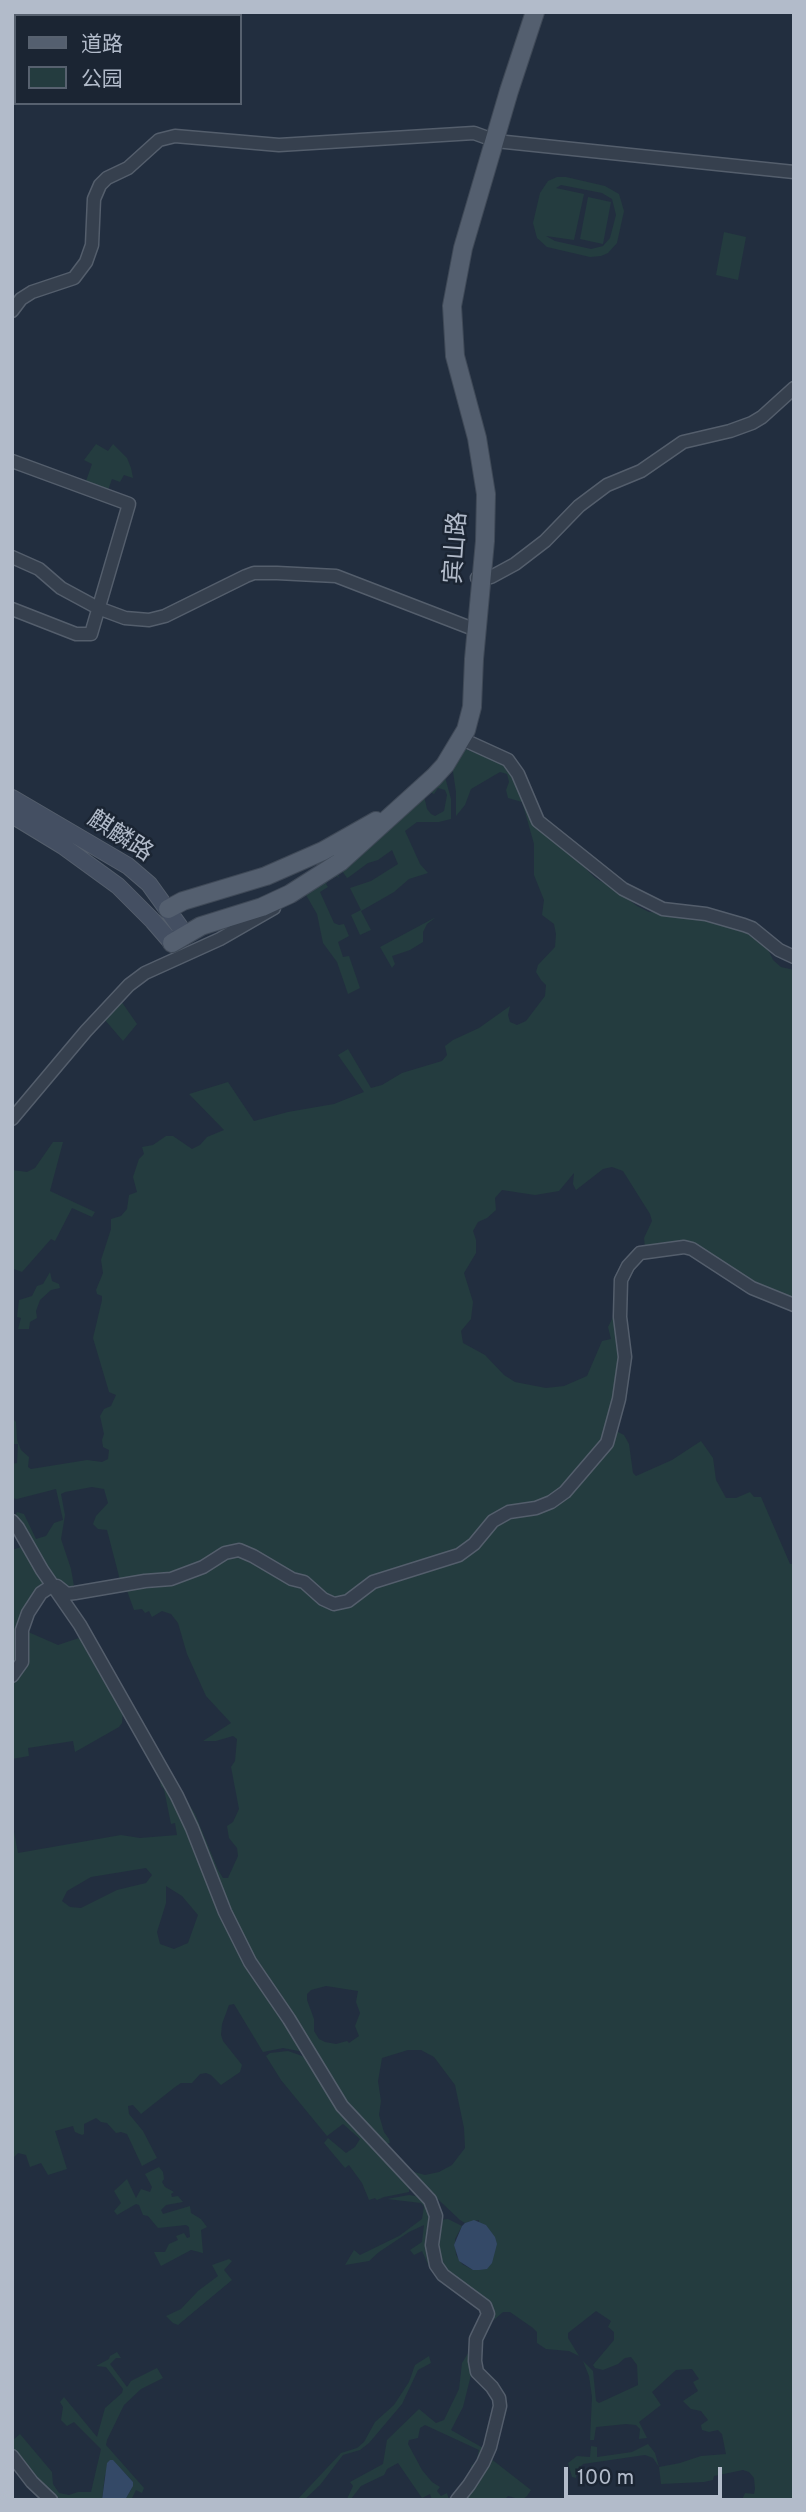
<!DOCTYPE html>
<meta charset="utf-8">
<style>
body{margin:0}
#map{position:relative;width:806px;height:2512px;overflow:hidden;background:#222e3f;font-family:Overpass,"Noto Sans SC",sans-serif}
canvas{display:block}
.frame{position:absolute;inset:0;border:14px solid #b2bbca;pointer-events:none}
.legend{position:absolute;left:14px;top:14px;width:228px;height:91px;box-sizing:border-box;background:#1b2533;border:2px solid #57616f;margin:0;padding:9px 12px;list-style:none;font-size:21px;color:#b2bbca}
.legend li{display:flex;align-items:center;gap:14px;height:35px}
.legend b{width:35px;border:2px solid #57616f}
.scale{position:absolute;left:564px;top:2467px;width:158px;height:32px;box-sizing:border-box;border:4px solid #b2bbca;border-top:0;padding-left:9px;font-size:21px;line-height:24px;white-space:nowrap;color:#b2bbca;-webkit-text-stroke:5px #1b2533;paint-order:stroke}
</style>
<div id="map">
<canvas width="806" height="2512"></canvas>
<div class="frame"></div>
<ul class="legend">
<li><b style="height:9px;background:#545f6f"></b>道路</li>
<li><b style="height:19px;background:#243c3f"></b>公园</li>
</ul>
<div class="scale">100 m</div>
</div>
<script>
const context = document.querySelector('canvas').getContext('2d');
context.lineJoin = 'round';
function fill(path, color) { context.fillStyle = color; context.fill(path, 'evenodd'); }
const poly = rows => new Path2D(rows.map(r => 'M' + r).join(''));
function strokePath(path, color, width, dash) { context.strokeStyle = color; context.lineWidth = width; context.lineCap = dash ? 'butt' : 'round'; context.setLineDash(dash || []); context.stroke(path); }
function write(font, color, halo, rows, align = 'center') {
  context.font = font + ' Overpass,"Noto Sans SC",sans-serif'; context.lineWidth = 5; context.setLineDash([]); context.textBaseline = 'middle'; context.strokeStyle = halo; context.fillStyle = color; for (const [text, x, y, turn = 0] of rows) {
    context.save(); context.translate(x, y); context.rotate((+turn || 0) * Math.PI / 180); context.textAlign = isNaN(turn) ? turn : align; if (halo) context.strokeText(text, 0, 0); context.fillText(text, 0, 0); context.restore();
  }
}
const green = poly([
 [557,177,566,177,605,186,619,194,624,211,617,243,608,253,601,256,590,257,547,247,537,238,533,223,540,193,548,181],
 [561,185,602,193,612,199,616,215,610,238,603,246,591,249,555,241,546,236,574,240,584,194,556,188],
 [588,197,611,202,603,244,580,239],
 [724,232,746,237,738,280,716,275],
 [96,444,108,451,113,444,127,458,131,468,133,478,124,475,120,482,112,479,107,493,85,484,92,464,84,460],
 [463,748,510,767,528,806,564,847,595,878,615,889,637,906,649,912,678,914,745,927,766,945,773,960,781,967,794,970,794,1301,771,1293,700,1250,645,1247,644,1238,652,1221,650,1214,623,1171,612,1167,603,1169,576,1190,573,1184,574,1173,559,1191,535,1195,502,1190,495,1198,496,1210,487,1218,478,1222,473,1231,476,1240,476,1253,464,1273,473,1302,471,1319,461,1331,463,1343,485,1355,504,1375,515,1382,546,1388,564,1386,587,1376,602,1341,611,1339,608,1327,614,1315,623,1356,610,1430,551,1500,509,1510,472,1543,334,1602,239,1548,189,1571,120,1580,107,1530,98,1529,93,1524,96,1516,108,1503,104,1489,92,1487,65,1492,61,1494,65,1515,61,1539,71,1569,74,1586,72,1591,54,1576,14,1518,17,1512,24,1514,36,1539,46,1536,54,1523,63,1520,56,1489,17,1499,12,1498,12,1464,17,1463,18,1444,12,1444,12,1418,16,1422,17,1440,21,1450,29,1457,28,1467,31,1469,87,1460,102,1462,108,1459,109,1450,103,1447,102,1440,104,1434,100,1416,104,1409,111,1406,116,1395,109,1392,93,1338,102,1300,102,1296,97,1294,96,1290,103,1273,101,1260,111,1229,111,1219,121,1216,127,1209,129,1195,137,1192,133,1177,139,1159,144,1154,142,1147,153,1145,166,1136,173,1136,192,1149,200,1145,207,1137,224,1130,189,1094,228,1082,254,1121,288,1112,334,1104,364,1092,338,1055,348,1049,371,1088,382,1085,402,1073,442,1061,447,1055,445,1046,453,1040,479,1028,510,1006,508,1015,510,1022,517,1025,526,1021,545,996,546,985,541,980,536,972,538,965,555,947,556,934,554,924,542,915,544,900,534,875,534,844,525,812,522,802,508,798,506,790,509,782,507,774,500,772,471,789,465,805,456,816,456,792,452,765],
 [445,777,451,799,451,819,439,822,417,822,405,831,420,864,428,873,409,879,394,892,361,911,371,930,360,935,351,915,361,910,350,888,371,881,398,864,392,850,378,860,368,863,349,877,347,878,340,868,424,796,427,809,431,814,435,816,444,811,447,795,445,790,438,788,434,794,427,791],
 [333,872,338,874,339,878,337,876,329,880,326,884,328,887,320,892,334,923,339,925,344,924,349,936,338,942,343,957,349,956,360,988,348,994,337,962,323,943,317,914,306,895],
 [436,917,427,924,423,932,423,942,410,950,392,956,395,964,392,968,380,947],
 [121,1001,137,1024,123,1041,105,1020],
 [53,1142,63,1142,50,1191,95,1212,92,1217,72,1208,55,1241,51,1239,22,1272,14,1269,12,1273,12,1170,27,1172,35,1168],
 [50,1272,52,1281,59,1284,60,1288,51,1290,40,1300,36,1311,37,1318,30,1322,29,1329,18,1329,21,1318,17,1317,19,1300,32,1296,37,1286,43,1284],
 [614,1430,624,1435,629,1444,633,1473,636,1476,672,1460,701,1441,713,1458,716,1480,726,1498,736,1498,750,1492,754,1497,761,1497,790,1564,794,1564,794,2500,742,2500,745,2493,754,2494,755,2489,754,2478,749,2472,743,2470,714,2476,713,2480,704,2482,661,2484,659,2467,653,2458,645,2455,583,2464,577,2470,576,2478,572,2477,568,2463,577,2456,590,2457,591,2446,597,2447,597,2457,632,2452,648,2444,655,2453,659,2467,680,2463,701,2456,726,2454,722,2434,718,2430,709,2432,702,2430,701,2425,708,2420,701,2411,691,2409,683,2401,698,2391,693,2382,699,2379,692,2369,676,2370,652,2392,661,2405,639,2422,647,2438,639,2439,640,2429,636,2425,626,2424,596,2427,594,2440,590,2440,592,2397,589,2376,583,2361,593,2371,596,2401,599,2403,638,2385,637,2365,631,2357,625,2358,618,2364,603,2370,595,2368,593,2365,614,2340,614,2332,608,2327,611,2321,596,2311,568,2333,568,2338,579,2356,569,2351,546,2349,537,2343,537,2332,533,2328,510,2312,503,2312,487,2326,491,2316,442,2267,437,2250,440,2220,448,2219,462,2226,455,2239,456,2255,462,2264,473,2270,479,2220,465,2223,460,2220,407,2170,425,2175,439,2172,452,2165,465,2148,464,2128,455,2085,434,2057,421,2050,408,2050,382,2058,378,2081,381,2101,379,2115,384,2132,389,2139,390,2143,385,2144,343,2100,321,2065,306,2034,243,1941,178,1786,195,1814,218,1870,223,1878,228,1878,238,1856,237,1848,229,1838,227,1826,233,1822,239,1809,231,1767,235,1761,237,1739,233,1736,216,1741,203,1741,231,1723,206,1696,187,1654,178,1623,171,1614,162,1611,152,1617,149,1611,145,1613,142,1609,134,1610,126,1588,239,1553,251,1558,334,1606,373,1584,437,1564,493,1523,552,1503],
 [326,1986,358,1991,356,2002,360,2013,355,2026,359,2036,349,2043,347,2041,336,2044,325,2042,319,2039,314,2031,314,2019,307,2000,307,1994,311,1990],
 [24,1546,48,1582,40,1591,21,1655,12,1673,12,1550],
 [26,1631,58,1645,82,1637,123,1710,122,1723,119,1727,75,1752,73,1741,28,1748,29,1756,12,1759,12,1681],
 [159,1776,169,1792,193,1841,304,2052,283,2048,263,2052,234,2004,229,2005,222,2024,221,2035,223,2041,242,2065,240,2072,221,2085,211,2075,206,2073,200,2074,192,2083,181,2083,175,2087,141,2114,133,2105,128,2106,129,2114,143,2131,157,2158,142,2166,127,2134,121,2132,116,2133,107,2123,101,2122,96,2118,84,2124,84,2134,82,2135,75,2132,73,2126,55,2131,67,2169,48,2175,41,2163,30,2167,26,2155,18,2153,14,2157,12,2155,12,1821,18,1853,121,1835,140,1838,177,1835,175,1823,171,1824,164,1789,161,1786],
 [146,1868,152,1875,146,1883,117,1890,81,1908,70,1907,62,1901,67,1891,91,1877],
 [166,1886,182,1896,198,1915,188,1943,174,1949,160,1944,157,1932,166,1903],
 [288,2051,308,2058,329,2096,409,2186,409,2192,384,2197,377,2200,375,2198,369,2200,362,2183,349,2165,345,2168,324,2143,328,2138,346,2153,355,2147,360,2139,343,2124,327,2136,281,2080,266,2056,270,2053],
 [159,2167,163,2172,164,2179,162,2182,165,2187,174,2192,171,2194,172,2197,178,2196,183,2202,166,2205,161,2210,163,2214,190,2206,191,2213,201,2219,207,2227,201,2230,203,2253,191,2250,161,2266,154,2252,165,2252,169,2244,178,2240,176,2236,184,2233,187,2238,190,2237,189,2227,186,2225,158,2228,148,2216,143,2215,139,2205,136,2204,117,2215,114,2211,121,2203,114,2191,127,2179,136,2198,141,2189,150,2192,152,2187,145,2174],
 [409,2195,421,2197,431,2207,431,2265,429,2267,428,2264,422,2251,414,2255,410,2250,422,2242,424,2225,409,2232,379,2252,369,2261,345,2265,354,2250,360,2255,399,2236,422,2219,424,2207,421,2203,387,2199],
 [229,2259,232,2261,224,2270,232,2280,178,2325,173,2323,166,2316,181,2309,198,2291,218,2276,212,2265],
 [470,2350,472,2371,463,2407,451,2430,485,2449,474,2471,471,2466,476,2462,479,2450,425,2425,420,2428,418,2438,409,2440,408,2444,422,2470,432,2482,440,2487,437,2491,441,2496,447,2493,449,2500,432,2500,430,2494,422,2498,398,2463,387,2469,384,2475,361,2486,351,2499,347,2499,353,2486,350,2482,383,2464,387,2440,419,2409,436,2423,444,2420,459,2389,462,2363],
 [117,2352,121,2358,116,2358,110,2364,127,2387,131,2381,157,2368,163,2378,141,2389,124,2405,107,2440,106,2445,144,2488,142,2493,136,2490,131,2500,125,2500,131,2490,133,2482,120,2468,105,2475,102,2500,53,2500,12,2453,12,2441,20,2434,52,2472,53,2484,59,2493,69,2495,78,2492,91,2492,101,2449,74,2422,67,2426,61,2420,63,2407,60,2402,64,2397,97,2437,105,2408,122,2393,123,2389,106,2367,96,2366,109,2359,110,2356],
 [429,2356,431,2363,418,2370,402,2404,369,2443,360,2450,343,2455,320,2485,304,2500,297,2500,341,2453,357,2448,364,2442,375,2422,394,2405,409,2382,415,2365],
 [490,2458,531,2490,527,2496,522,2500,508,2496,504,2500,463,2500]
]);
const water = poly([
 [474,2220,486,2225,495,2237,497,2244,492,2263,487,2269,479,2270,473,2270,459,2261,454,2245,462,2226,465,2223],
 [110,2460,113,2460,133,2482,133,2486,125,2500,102,2500,107,2463]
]);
const minor = poly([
 [12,311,21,299,32,292,74,278,86,262,92,245,94,199,100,185,107,178,128,168,159,140,175,136,279,145,474,133,496,141,794,172],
 [12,461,129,504,91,634,76,634,12,609],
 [12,557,39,569,61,588,98,608,125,618,149,620,165,616,246,576,254,573,277,573,336,576,476,630],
 [477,578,491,577,515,564,545,541,579,506,607,485,641,471,683,442,730,431,752,423,762,417,794,388],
 [462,739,508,760,518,774,538,821,623,889,663,909,706,914,744,925,752,928,779,950,794,957],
 [12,1119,86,1031,129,985,145,973,220,939,274,908],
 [12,1521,18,1528,42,1570,80,1625,177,1796,192,1828,225,1912,250,1962,289,2019,342,2106,430,2200,436,2216,432,2245,436,2265,443,2275,485,2306,488,2314,476,2339,475,2361,477,2372,492,2387,499,2398,500,2406,490,2447,483,2463,469,2485,457,2500],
 [57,1586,67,1594,75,1593,145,1581,171,1579,203,1567,225,1553,239,1550,253,1556,292,1579,304,1582,323,1599,334,1604,348,1601,373,1582,459,1555,474,1544,493,1521,509,1512,536,1508,551,1502,565,1492,607,1443,619,1399,625,1357,620,1317,621,1280,628,1266,640,1253,684,1247,692,1249,752,1288,794,1305],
 [12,1676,22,1662,22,1630,28,1613,41,1593,53,1585],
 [12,2456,32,2482,51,2500]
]);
const secondary = poly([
 [12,798,128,866,149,884,185,934],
 [12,815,63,846,118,886,153,921,172,943]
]);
const primary = poly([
 [168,909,183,901,266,876,323,851,376,821],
 [172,943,201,926,262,907,290,894,340,862,434,777,445,765,466,730,472,707,474,659,485,541,486,494,477,438,455,356,452,306,463,248,509,91,535,12]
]);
const streetNames = [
 ["宾山路",458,548,-86],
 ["麒麟路",119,838,33]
];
fill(green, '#243c3f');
fill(water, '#344967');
strokePath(minor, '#545e6c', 15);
strokePath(secondary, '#545e6c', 18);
strokePath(primary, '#3f4957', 20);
strokePath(minor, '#36404e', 12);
strokePath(secondary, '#444f62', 16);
strokePath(primary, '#545f6f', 18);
write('24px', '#b2bbca', '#1b2533', streetNames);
</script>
